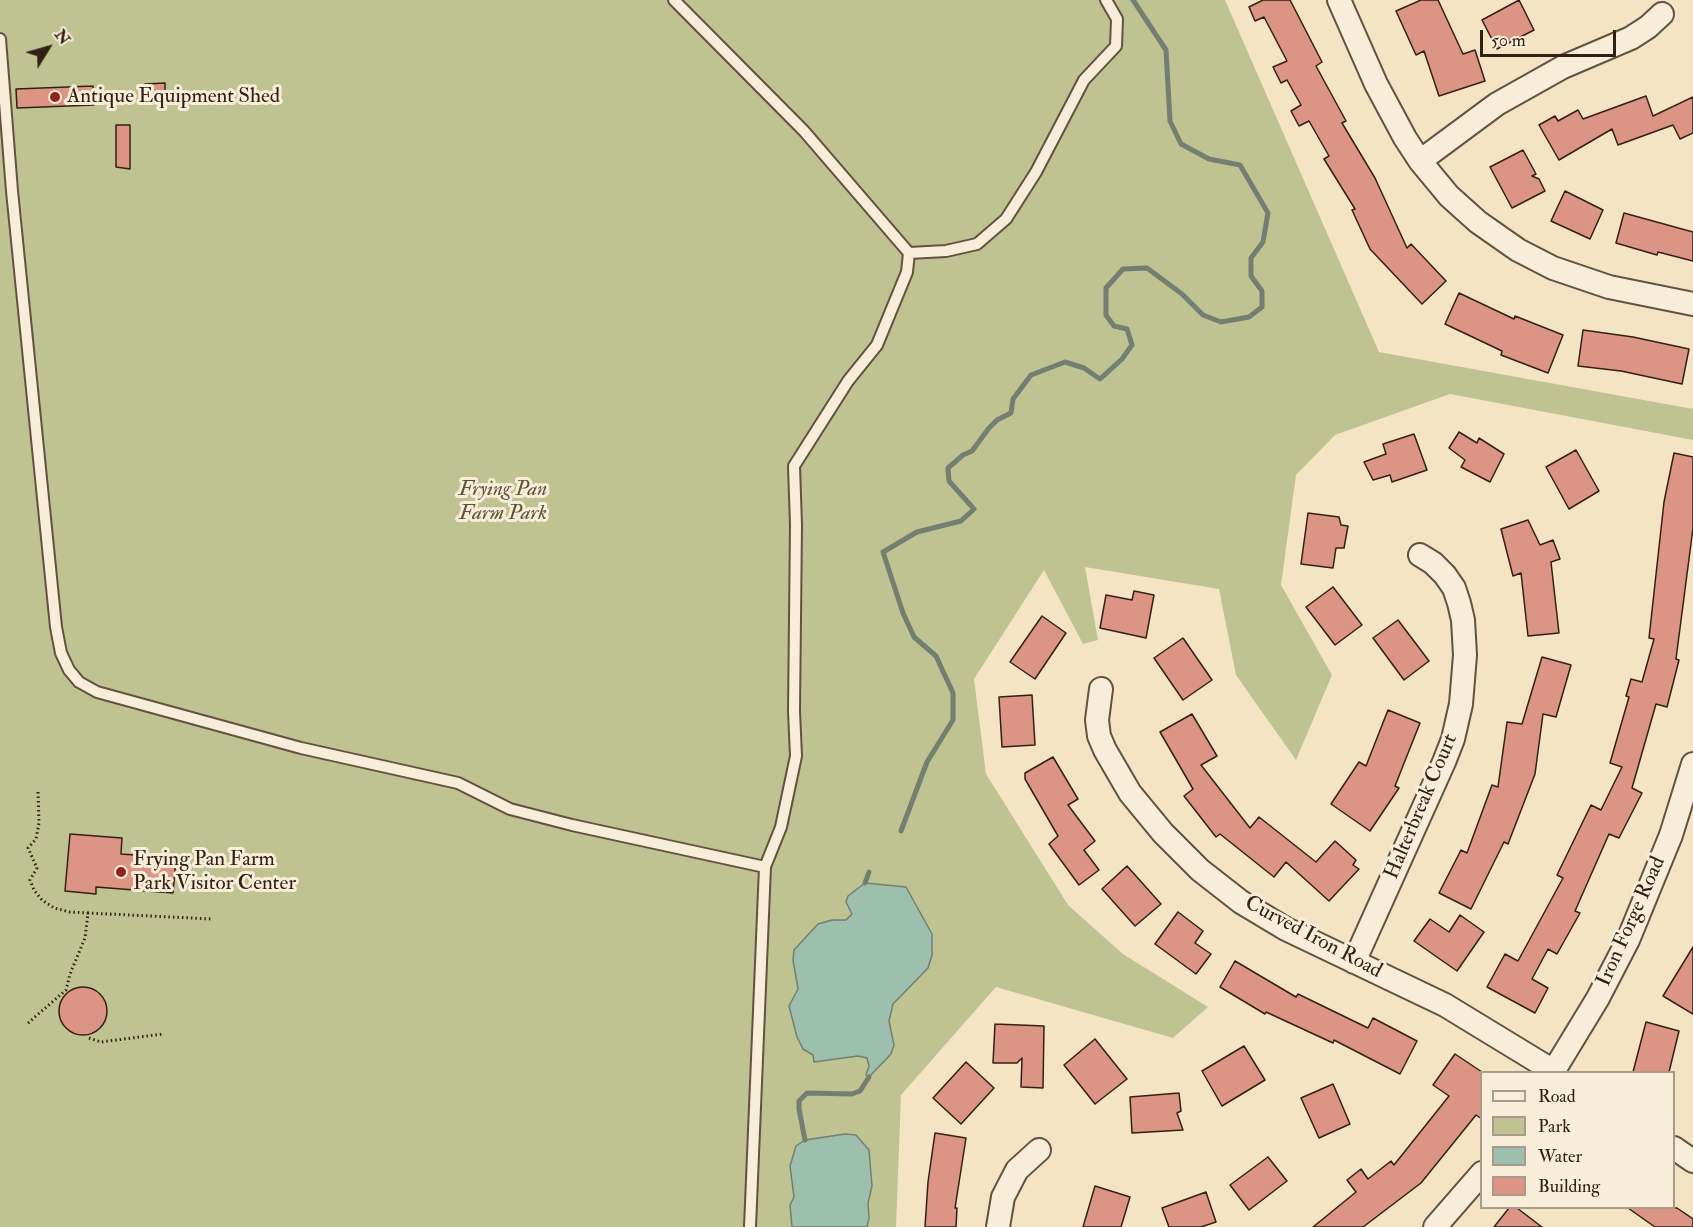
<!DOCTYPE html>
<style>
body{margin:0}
#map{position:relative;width:1693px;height:1227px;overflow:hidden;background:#f4e4c4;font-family:"IM FELL Double Pica",serif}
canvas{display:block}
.legend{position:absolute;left:1480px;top:1071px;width:195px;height:138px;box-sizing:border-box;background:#f8edd9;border:2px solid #a99b8b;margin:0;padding:8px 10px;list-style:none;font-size:18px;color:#332015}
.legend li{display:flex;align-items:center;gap:12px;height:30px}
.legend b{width:30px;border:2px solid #a99b8b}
.north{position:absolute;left:18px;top:18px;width:60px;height:60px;-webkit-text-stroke:4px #f8edd9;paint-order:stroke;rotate:53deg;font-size:16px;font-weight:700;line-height:24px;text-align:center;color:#332015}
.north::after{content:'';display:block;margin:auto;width:21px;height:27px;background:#332015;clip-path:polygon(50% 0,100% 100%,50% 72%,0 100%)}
.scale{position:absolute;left:1480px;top:30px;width:136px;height:27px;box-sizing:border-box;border:3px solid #332015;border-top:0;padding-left:8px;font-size:18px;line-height:21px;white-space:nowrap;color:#332015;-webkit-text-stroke:4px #f8edd9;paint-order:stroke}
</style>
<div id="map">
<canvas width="1693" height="1227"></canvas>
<ul class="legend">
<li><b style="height:8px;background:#f8edd9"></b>Road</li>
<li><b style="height:16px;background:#bfc392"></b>Park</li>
<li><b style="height:16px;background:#9dbfae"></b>Water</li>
<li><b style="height:16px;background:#dc9485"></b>Building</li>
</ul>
<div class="north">N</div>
<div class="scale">50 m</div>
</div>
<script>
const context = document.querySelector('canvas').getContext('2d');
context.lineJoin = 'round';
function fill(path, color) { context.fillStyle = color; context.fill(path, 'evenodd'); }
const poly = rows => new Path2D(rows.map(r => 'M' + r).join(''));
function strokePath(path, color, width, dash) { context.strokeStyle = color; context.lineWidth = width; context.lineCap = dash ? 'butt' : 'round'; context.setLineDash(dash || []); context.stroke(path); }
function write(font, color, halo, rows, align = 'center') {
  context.font = font + ' "IM FELL Double Pica",serif'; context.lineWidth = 6; context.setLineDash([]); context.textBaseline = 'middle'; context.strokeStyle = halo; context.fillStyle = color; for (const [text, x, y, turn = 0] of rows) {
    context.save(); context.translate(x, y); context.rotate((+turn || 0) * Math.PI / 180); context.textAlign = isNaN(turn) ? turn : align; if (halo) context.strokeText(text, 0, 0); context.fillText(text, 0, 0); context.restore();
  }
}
const green = poly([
 [0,0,1225,0,1379,352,1693,409,1693,440,1450,394,1335,435,1296,475,1281,585,1332,675,1296,760,1236,675,1219,589,1085,567,1098,640,1083,644,1044,570,974,679,986,774,1068,905,1123,954,1208,1007,1173,1038,996,987,901,1095,896,1227,0,1227]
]);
const water = poly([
 [865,883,906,887,932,934,932,955,928,968,893,1004,889,1021,894,1045,891,1054,869,1077,866,1075,869,1066,867,1058,858,1056,814,1062,813,1055,803,1049,797,1037,789,1006,798,989,793,960,794,950,818,924,832,920,846,920,852,914,846,902,848,896,865,883],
 [845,1134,856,1135,869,1150,872,1186,868,1203,869,1218,867,1227,792,1227,790,1205,794,1197,790,1166,796,1146,805,1140,845,1134]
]);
const stream = poly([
 [901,831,927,762,953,720,953,693,936,656,914,637,903,613,883,552,917,532,961,521,974,509,949,481,948,468,963,455,972,451,989,428,997,420,1011,413,1013,399,1031,375,1065,362,1084,368,1100,379,1122,359,1132,345,1127,329,1114,326,1106,315,1106,288,1123,269,1147,268,1182,294,1203,315,1221,322,1249,317,1262,307,1262,291,1251,276,1251,258,1263,242,1268,213,1240,165,1209,159,1181,144,1170,121,1166,50,1133,0],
 [865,883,869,872],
 [805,1140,799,1109,799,1101,807,1093,852,1094,860,1091,869,1077]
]);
const building = poly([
 [1263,0,1290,0,1322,62,1316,66,1346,121,1342,123,1375,178,1407,248,1411,244,1446,281,1422,304,1370,249,1352,210,1355,209,1324,159,1329,156,1309,121,1299,126,1291,111,1301,105,1287,80,1281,83,1273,67,1287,61,1264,17,1255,21,1249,7,1263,0],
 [1421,0,1438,0,1463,54,1475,50,1485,81,1439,96,1424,51,1416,55,1396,11,1421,0],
 [1519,0,1534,30,1497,49,1482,20,1519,0],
 [165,83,165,100,146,101,145,84,165,83],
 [93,86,94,105,17,108,16,89,93,86],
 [1646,96,1653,116,1693,97,1693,133,1680,139,1673,125,1618,145,1612,129,1559,160,1539,125,1555,116,1558,121,1578,110,1583,119,1646,96],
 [116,125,130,125,130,169,116,167,116,125],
 [1523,150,1536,174,1532,176,1539,179,1545,191,1512,208,1490,167,1523,150],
 [1565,191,1603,210,1590,239,1551,221,1565,191],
 [1624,213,1693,232,1693,261,1658,252,1657,255,1616,243,1624,213],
 [1459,293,1514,319,1515,316,1563,335,1548,373,1501,355,1502,351,1445,324,1459,293],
 [1583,330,1633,337,1689,349,1682,384,1621,371,1578,366,1583,330],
 [1459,432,1477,443,1479,438,1504,454,1490,482,1461,467,1465,460,1449,448,1459,432],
 [1414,434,1427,470,1392,482,1390,475,1373,480,1364,462,1386,454,1383,444,1414,434],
 [1576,450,1599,491,1569,509,1546,467,1576,450],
 [1674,453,1693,457,1693,528,1676,659,1679,660,1667,707,1656,704,1632,788,1642,793,1619,838,1609,834,1575,911,1580,913,1557,954,1548,949,1532,979,1548,988,1535,1013,1487,987,1505,954,1518,961,1563,878,1557,875,1591,805,1601,810,1622,767,1610,763,1629,697,1626,696,1631,679,1642,682,1654,639,1649,638,1664,502,1674,453],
 [1308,513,1339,517,1341,525,1348,526,1344,548,1336,548,1333,568,1301,564,1308,513],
 [1528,520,1540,545,1553,540,1560,559,1551,562,1559,633,1528,636,1521,573,1513,576,1501,529,1528,520],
 [1333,587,1362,625,1335,645,1306,607,1333,587],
 [1134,591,1154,595,1146,638,1100,628,1106,595,1132,600,1134,591],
 [1042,616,1066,633,1035,679,1010,662,1042,616],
 [1398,620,1429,661,1404,680,1373,638,1398,620],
 [1183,638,1212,680,1183,700,1154,658,1183,638],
 [1542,657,1571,665,1556,717,1543,714,1535,774,1508,844,1504,842,1471,909,1439,893,1461,850,1467,853,1492,785,1498,787,1507,722,1522,724,1542,657],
 [1032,695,1035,745,1002,747,999,697,1032,695],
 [1388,710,1420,723,1395,786,1399,788,1370,831,1331,804,1359,762,1366,766,1388,710],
 [1192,714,1217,756,1201,765,1250,828,1259,817,1316,862,1335,841,1356,860,1353,865,1359,869,1329,901,1286,862,1274,877,1220,834,1216,837,1184,796,1193,789,1160,732,1192,714],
 [1053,757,1078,799,1068,805,1095,841,1084,850,1099,870,1079,885,1049,844,1058,836,1025,779,1025,773,1053,757],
 [70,834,122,838,121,854,176,858,173,893,96,887,96,894,65,891,70,834],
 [1127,866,1161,904,1135,926,1102,889,1127,866],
 [1178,912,1203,931,1195,943,1211,954,1196,974,1155,944,1178,912],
 [1460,915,1484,932,1457,971,1414,941,1430,919,1449,932,1460,915],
 [1693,947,1693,1014,1663,996,1693,947],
 [1235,961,1296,997,1298,994,1368,1028,1373,1018,1417,1041,1400,1074,1334,1040,1333,1043,1266,1012,1265,1014,1220,987,1235,961],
 '59 1011a24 24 0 1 1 48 0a24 24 0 1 1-48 0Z',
 [1646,1022,1679,1031,1669,1072,1633,1072,1646,1022],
 [995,1024,1044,1026,1043,1088,1021,1087,1022,1058,1017,1063,993,1063,995,1024],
 [1095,1039,1127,1079,1095,1104,1064,1065,1095,1039],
 [1244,1046,1265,1080,1222,1106,1202,1071,1244,1046],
 [1455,1054,1482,1072,1482,1119,1476,1115,1421,1183,1363,1227,1313,1227,1356,1192,1347,1180,1361,1169,1368,1179,1391,1161,1394,1165,1449,1096,1433,1085,1455,1054],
 [966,1062,994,1088,961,1124,933,1098,966,1062],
 [1333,1084,1350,1124,1319,1138,1301,1098,1333,1084],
 [1179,1093,1181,1111,1177,1113,1183,1130,1132,1133,1130,1097,1179,1093],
 [935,1133,966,1138,955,1208,957,1208,956,1227,925,1227,928,1182,935,1133],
 [1268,1157,1287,1181,1249,1210,1230,1185,1268,1157],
 [1095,1186,1130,1197,1121,1227,1083,1227,1095,1186],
 [1206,1192,1216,1222,1201,1227,1169,1227,1162,1208,1206,1192],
 [1509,1208,1517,1208,1542,1227,1494,1227,1509,1208],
 [1628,1208,1677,1208,1693,1219,1693,1227,1655,1227,1628,1208]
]);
const path = poly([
 [38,792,39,823,36,839,28,848,37,868,30,880,34,890,42,900,54,908,70,912,88,913],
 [28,1023,66,990,70,974,85,938,88,913,212,919],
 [89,1038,101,1042,163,1034]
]);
const lane = poly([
 [674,0,804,131,909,253,907,272,877,345,848,381,794,466,796,525,794,711,796,756,781,827,765,867,750,1227],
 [0,39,12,191,56,627,61,653,69,670,79,682,97,692,301,748,458,783,510,809,572,825,765,867],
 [909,253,946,251,977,244,1006,219,1036,172,1084,80,1116,46,1117,19,1106,0]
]);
const street = poly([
 [1339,0,1376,84,1405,138,1420,161,1449,196,1478,222,1518,250,1553,268,1609,287,1693,304],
 [1420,161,1497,104,1563,67,1631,38,1648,27,1662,14],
 [1101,689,1097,720,1099,736,1105,750,1130,793,1163,833,1200,870,1241,902,1286,929,1445,1005,1555,1072],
 [1354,962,1444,762,1453,739,1461,704,1465,655,1463,620,1459,603,1454,588,1445,575,1433,563,1420,555],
 [1553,1072,1598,998,1628,940,1671,835,1693,764],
 [1674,1148,1693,1161],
 [998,1227,1003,1197,1017,1170,1039,1150],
 [1435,1227,1482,1173]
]);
const markers = [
 [55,97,6,"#8f2418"],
 [121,872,6,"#8f2418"]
];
const poiNames = [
 ["Antique Equipment Shed",67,97],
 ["Frying Pan Farm",133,860],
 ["Park Visitor Center",133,884]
];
const parkNames = [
 ["Frying Pan",503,490],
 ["Farm Park",503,514]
];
const streetNames = [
 ["Halterbreak Court",1422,807,-67],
 ["Iron Forge Road",1632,922,-66],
 ["Curved Iron Road",1313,938,28]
];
fill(green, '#bfc392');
fill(water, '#9dbfae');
strokePath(water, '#737f71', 1.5);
strokePath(stream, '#737f71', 5);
fill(building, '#dc9485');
strokePath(building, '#332015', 1.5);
strokePath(lane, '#635141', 14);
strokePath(street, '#635141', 26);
strokePath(path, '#332015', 3, [1.5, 3]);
strokePath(lane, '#f8edd9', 10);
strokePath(street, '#f8edd9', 22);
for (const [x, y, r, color] of markers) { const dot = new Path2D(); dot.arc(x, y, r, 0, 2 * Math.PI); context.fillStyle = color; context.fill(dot); strokePath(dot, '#f8edd9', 2); }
write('21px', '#332015', '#f8edd9', poiNames, 'left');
write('italic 21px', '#5d513a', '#f8edd9', parkNames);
write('21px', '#332015', '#f8edd9', streetNames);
</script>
